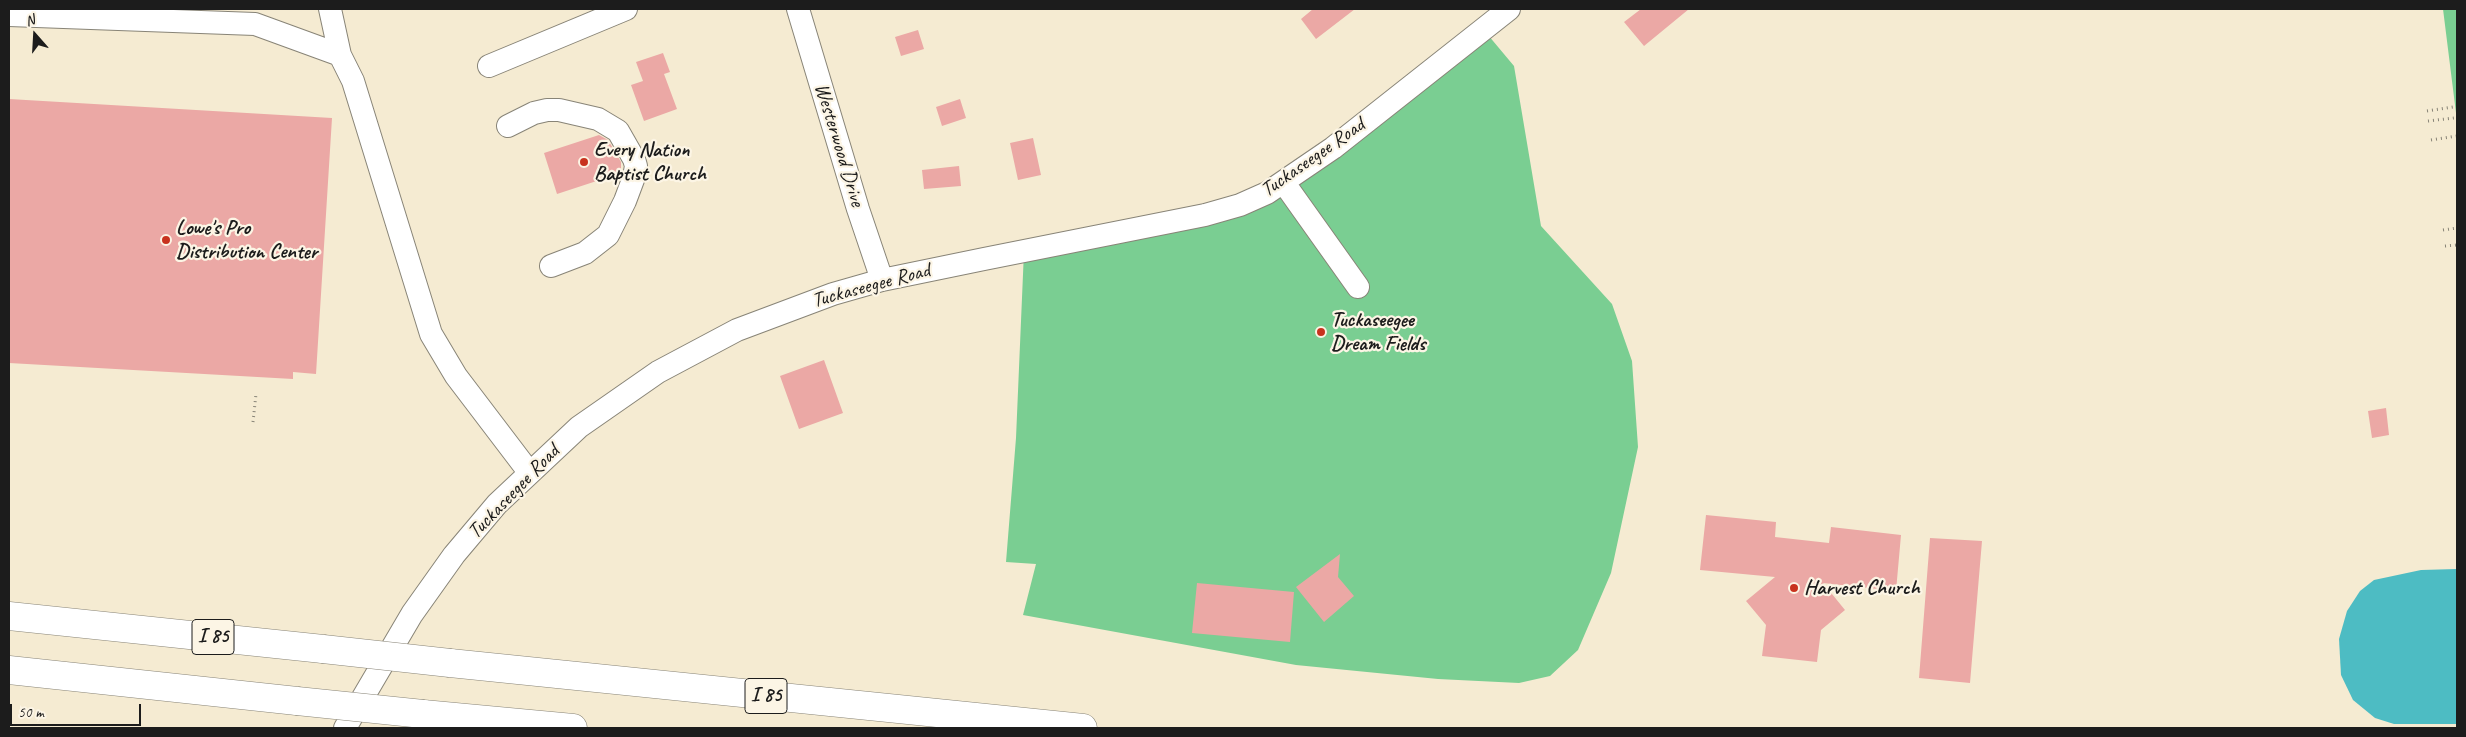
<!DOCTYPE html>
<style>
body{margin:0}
#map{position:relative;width:2466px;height:737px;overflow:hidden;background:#f5ebd2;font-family:Caveat,sans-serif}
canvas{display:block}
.frame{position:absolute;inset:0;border:10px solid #1c1c1c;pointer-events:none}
.north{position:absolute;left:10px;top:10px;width:50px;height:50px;-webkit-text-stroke:4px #fcf5e5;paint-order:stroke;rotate:341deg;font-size:14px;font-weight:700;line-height:20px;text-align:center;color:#1c1c1c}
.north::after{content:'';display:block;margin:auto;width:18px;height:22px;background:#1c1c1c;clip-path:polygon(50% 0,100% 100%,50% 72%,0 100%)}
.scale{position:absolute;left:10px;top:704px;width:131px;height:22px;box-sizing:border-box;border:2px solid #1c1c1c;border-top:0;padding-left:6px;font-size:15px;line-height:18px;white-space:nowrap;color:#1c1c1c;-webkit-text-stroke:4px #fcf5e5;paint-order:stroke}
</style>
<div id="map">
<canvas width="2466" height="737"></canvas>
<div class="frame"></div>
<div class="north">N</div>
<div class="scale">50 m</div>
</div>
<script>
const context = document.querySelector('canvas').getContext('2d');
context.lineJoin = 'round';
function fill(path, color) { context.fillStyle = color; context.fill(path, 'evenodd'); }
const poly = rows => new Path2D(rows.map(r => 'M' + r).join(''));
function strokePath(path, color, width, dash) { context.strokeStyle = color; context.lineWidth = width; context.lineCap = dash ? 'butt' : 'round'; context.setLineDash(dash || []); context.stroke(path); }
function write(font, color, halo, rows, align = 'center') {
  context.font = font + ' Caveat,sans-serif'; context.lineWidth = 4.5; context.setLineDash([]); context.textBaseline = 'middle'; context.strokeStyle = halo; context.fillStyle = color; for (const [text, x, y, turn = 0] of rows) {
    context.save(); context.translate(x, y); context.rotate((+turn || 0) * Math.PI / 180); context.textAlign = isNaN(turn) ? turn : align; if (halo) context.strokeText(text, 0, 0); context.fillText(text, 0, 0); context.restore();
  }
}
const green = poly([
 [2443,9,2457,9,2457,121],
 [1483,29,1514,66,1541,226,1612,304,1632,361,1638,447,1611,573,1578,650,1550,676,1519,683,1438,679,1296,665,1023,615,1036,564,1006,562,1016,438,1024,251,1267,193]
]);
const water = poly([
 [2457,569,2457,724,2394,724,2375,718,2353,700,2341,675,2339,639,2347,611,2360,591,2374,580,2421,570]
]);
const building = poly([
 [1313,9,1355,9,1316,39,1301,19],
 [1641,9,1689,9,1644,46,1624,22],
 [918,30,924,49,901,56,895,37],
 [663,53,670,72,664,74,677,109,644,121,631,85,643,81,636,62],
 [9,99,332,118,316,374,293,372,293,379,9,363],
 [960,99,966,118,942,126,936,107],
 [599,135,608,140,621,162,621,173,557,194,544,153],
 [1033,138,1041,175,1018,180,1010,143],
 [959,166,961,186,924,189,922,170],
 [824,360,843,413,799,429,780,376],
 [2386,408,2389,435,2372,438,2368,411],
 [1706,515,1776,522,1775,537,1829,543,1831,527,1901,535,1896,591,1823,583,1845,610,1821,630,1817,662,1762,656,1766,625,1746,601,1775,577,1700,570],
 [1930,538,1982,541,1970,683,1919,678],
 [1340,554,1338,577,1354,596,1324,622,1296,587],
 [1197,583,1294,592,1290,642,1192,633]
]);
const path = poly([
 [2427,111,2453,107],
 [2428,121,2454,118],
 [2431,140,2457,136],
 [2443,230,2457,228],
 [2445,246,2457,245],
 [253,422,256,394]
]);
const minor = poly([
 [330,9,340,55],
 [798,9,858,209,882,280],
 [9,15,255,24,340,55,353,81,431,334,456,376,529,472],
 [489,66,626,9],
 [508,126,534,113,547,110,559,110,598,119,618,131,634,159,636,166,634,177,625,201,608,235,585,253,551,266],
 [1284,183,1358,287],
 [345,728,412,614,454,555,497,504,579,427,658,372,737,330,833,294,882,280,984,259,1205,215,1240,205,1267,193,1333,148,1509,9]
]);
const highway = poly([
 [9,616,323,649],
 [450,663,1083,728],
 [9,670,297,701],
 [423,714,573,728]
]);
const highwayBridge = poly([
 [323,649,450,663],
 [297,701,423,714]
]);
const markers = [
 [584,162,5,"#c8321e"],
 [166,240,5,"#c8321e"],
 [1321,332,5,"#c8321e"],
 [1794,588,5,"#c8321e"]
];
const shields = [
 [213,637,42],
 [766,696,42]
];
const shieldNames = [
 ["I 85",213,637],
 ["I 85",766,696]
];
const streetNames = [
 ["Westerwood Drive",839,145,73],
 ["Tuckaseegee Road",1313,158,-35],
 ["Tuckaseegee Road",871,286,-15],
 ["Tuckaseegee Road",514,492,-46]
];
const poiNames = [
 ["Every Nation",594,150],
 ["Baptist Church",594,174],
 ["Lowe's Pro",176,228],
 ["Distribution Center",176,252],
 ["Tuckaseegee",1331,320],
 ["Dream Fields",1331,344],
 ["Harvest Church",1804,588]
];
fill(green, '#7ace92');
fill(water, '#4dbcc3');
fill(building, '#eba8a5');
strokePath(minor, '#888477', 24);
strokePath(highway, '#888477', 29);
strokePath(path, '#888477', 3, [1, 4]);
strokePath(minor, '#fff', 22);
strokePath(highway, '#fff', 28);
strokePath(highwayBridge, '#888477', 29, []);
strokePath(highwayBridge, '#fff', 28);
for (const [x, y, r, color] of markers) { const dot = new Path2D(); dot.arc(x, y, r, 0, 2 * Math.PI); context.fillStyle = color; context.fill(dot); strokePath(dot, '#fcf5e5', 2); }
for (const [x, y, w] of shields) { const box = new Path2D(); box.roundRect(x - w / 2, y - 17.5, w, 35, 4); context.fillStyle = '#fcf5e5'; context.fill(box); strokePath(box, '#1c1c1c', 1); }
write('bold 20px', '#1c1c1c', null, shieldNames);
write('21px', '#1c1c1c', '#fcf5e5', streetNames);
write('bold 21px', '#1c1c1c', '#fcf5e5', poiNames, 'left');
</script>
